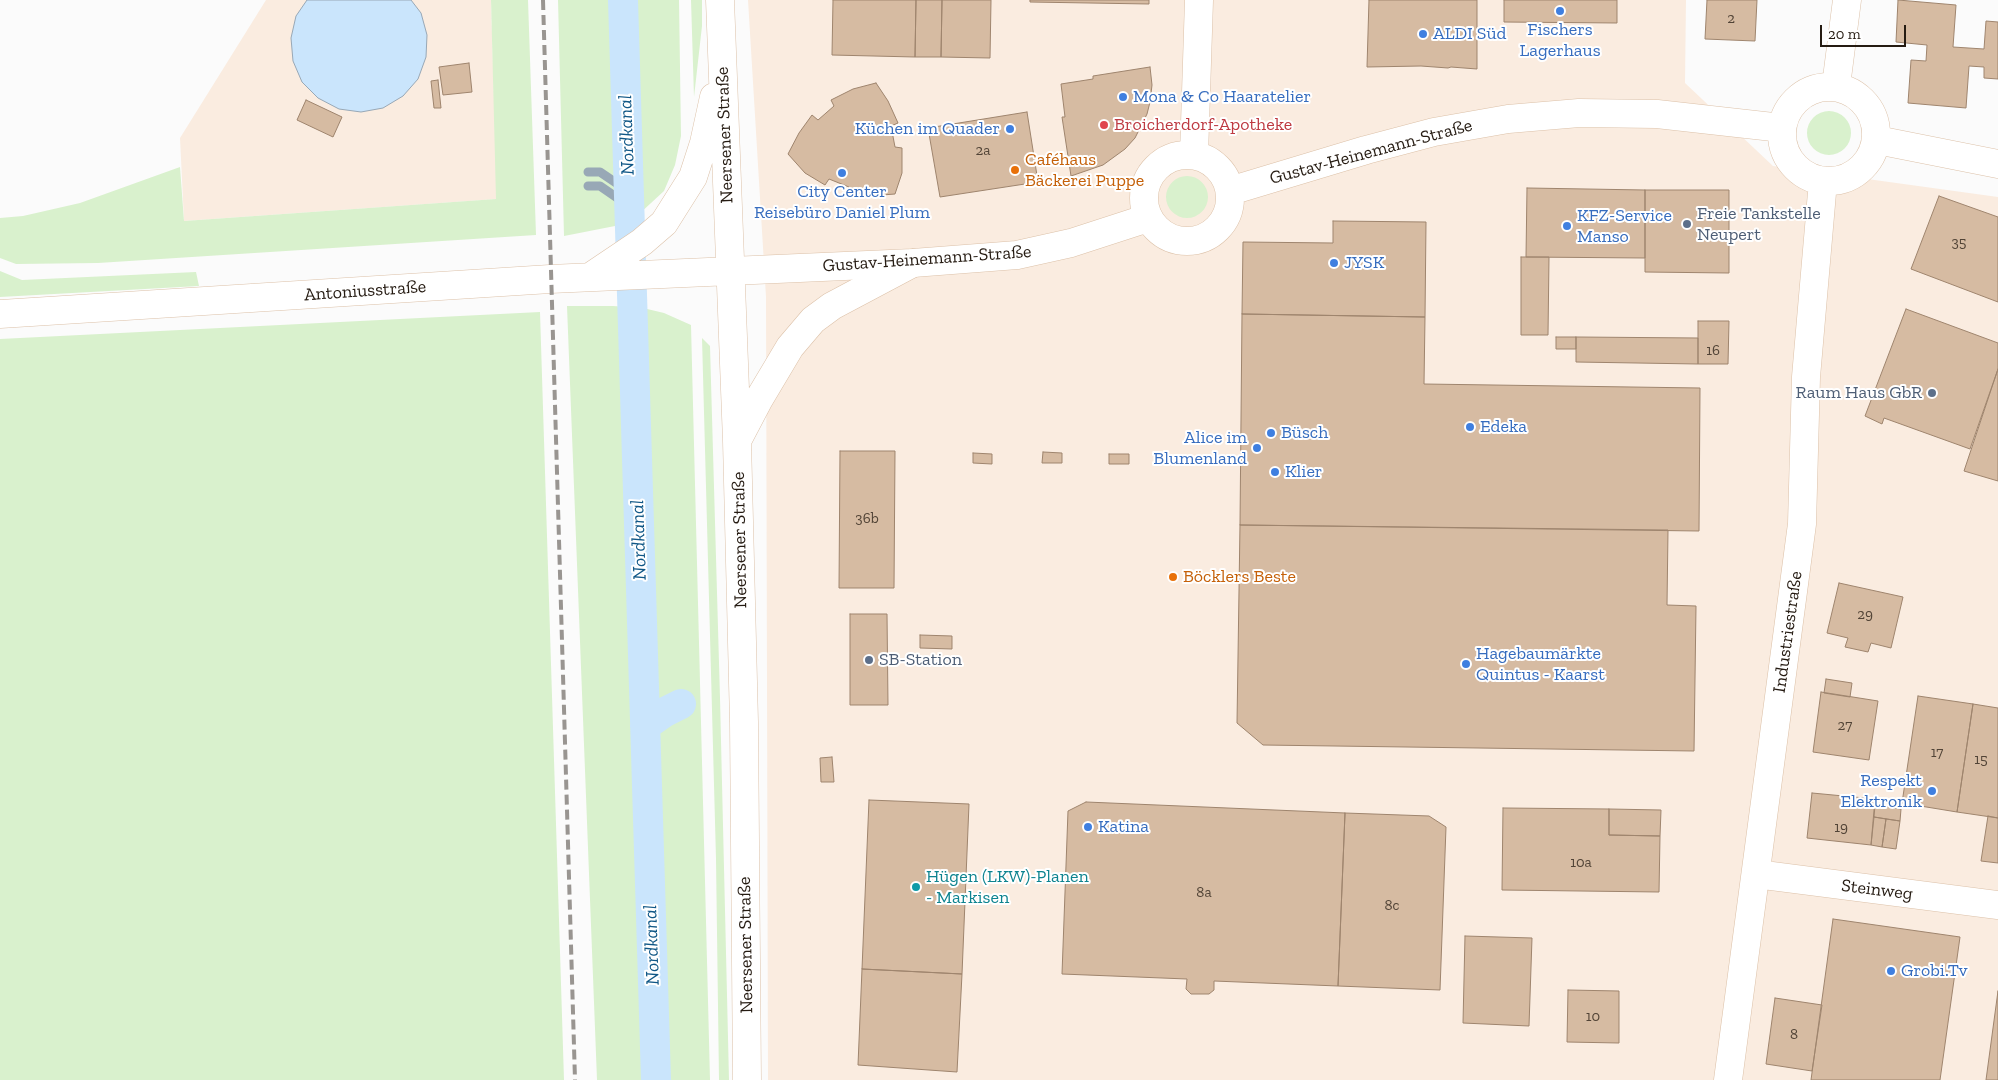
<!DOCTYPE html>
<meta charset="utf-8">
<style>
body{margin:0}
#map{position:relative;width:1998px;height:1080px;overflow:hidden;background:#fbfbfb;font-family:"Zilla Slab",serif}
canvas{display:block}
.scale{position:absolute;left:1820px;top:25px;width:86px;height:22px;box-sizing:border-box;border:2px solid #251b12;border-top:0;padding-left:6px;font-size:15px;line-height:18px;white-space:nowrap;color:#251b12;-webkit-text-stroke:4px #fff;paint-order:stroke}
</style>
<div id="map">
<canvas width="1998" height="1080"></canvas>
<div class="scale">20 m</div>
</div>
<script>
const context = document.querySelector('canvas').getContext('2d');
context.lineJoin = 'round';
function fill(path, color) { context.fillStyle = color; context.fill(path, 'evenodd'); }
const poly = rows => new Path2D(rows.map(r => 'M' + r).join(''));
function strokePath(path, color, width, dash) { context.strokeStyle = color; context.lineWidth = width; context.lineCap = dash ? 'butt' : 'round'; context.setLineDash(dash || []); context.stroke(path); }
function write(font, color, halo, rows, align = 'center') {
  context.font = font + ' "Zilla Slab",serif'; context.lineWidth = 4; context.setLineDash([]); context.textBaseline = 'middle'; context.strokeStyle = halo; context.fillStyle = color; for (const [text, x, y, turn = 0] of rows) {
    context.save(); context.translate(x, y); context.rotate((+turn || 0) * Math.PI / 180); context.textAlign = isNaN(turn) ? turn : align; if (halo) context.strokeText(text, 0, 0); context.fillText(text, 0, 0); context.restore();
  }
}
const built = poly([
 [266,0,491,0,497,199,184,221,180,138],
 [748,0,1686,0,1685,83,1773,166,1998,197,1998,1080,768,1080,766,297]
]);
const green = poly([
 [491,0,528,0,536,235,98,263,16,264,0,258,0,218,23,216,80,203,180,167,184,221,496,199],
 [558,0,679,0,681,136,675,165,664,191,638,215,615,226,564,236],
 [691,0,702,0,702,26,694,97],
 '1807 133a22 22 0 1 1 44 0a22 22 0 1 1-44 0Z',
 '1166 197a21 21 0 1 1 42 0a21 21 0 1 1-42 0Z',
 [0,271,22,280,196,272,199,286,0,297],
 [567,306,613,306,643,308,664,313,691,325,710,1080,597,1080],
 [540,312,564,1080,0,1080,0,339],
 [702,338,710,346,720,698,729,1080,719,1080,716,859]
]);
const water = poly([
 [307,0,411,0,421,13,427,35,426,57,418,79,403,96,383,108,361,112,339,109,318,98,302,82,293,61,291,38,296,16,307,0]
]);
const stream = poly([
 [588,172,600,172,628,191],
 [588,186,600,186,629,206]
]);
const canal = poly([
 [623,0,656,1080],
 [645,726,665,712,681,704]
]);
const building = poly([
 [833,0,916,0,915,57,832,55,833,0],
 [916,0,942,0,941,57,915,57,916,0],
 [942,0,991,0,990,58,941,57,942,0],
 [1030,0,1149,0,1149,4,1030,2,1030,0],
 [1369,0,1477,0,1477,69,1451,67,1448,68,1421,66,1367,67,1369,0],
 [1504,0,1617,0,1617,23,1504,22,1504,0],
 [1707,0,1757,0,1755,41,1705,39,1707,0],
 [1898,0,1956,5,1953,47,1984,49,1986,21,1998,22,1998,79,1984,78,1984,67,1969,66,1966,108,1908,103,1911,60,1926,61,1927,45,1896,42,1898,0],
 [469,63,472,92,443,95,439,67,469,63],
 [1150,67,1152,85,1150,102,1147,114,1135,138,1125,149,1103,165,1071,176,1062,117,1065,117,1061,84,1093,79,1093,76,1150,67],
 [438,80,441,108,434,108,431,81,438,80],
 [876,83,888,101,898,123,891,126,895,147,902,148,902,173,895,194,869,196,848,194,849,187,829,179,825,185,805,173,788,154,799,133,812,115,818,120,834,106,831,100,853,89,876,83],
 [306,100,342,117,333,137,297,120,306,100],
 [1027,112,1038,182,940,197,928,128,1027,112],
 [1527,188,1645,190,1645,258,1526,257,1527,188],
 [1645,190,1729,190,1729,273,1645,272,1645,190],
 [1939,196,1998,217,1998,302,1911,269,1939,196],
 [1333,221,1426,222,1425,317,1242,314,1243,242,1333,243,1333,221],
 [1521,257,1549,257,1548,335,1521,335,1521,257],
 [1906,309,1998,343,1998,369,1970,449,1884,418,1882,424,1865,416,1906,309],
 [1242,314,1425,317,1424,384,1700,388,1699,531,1240,525,1242,314],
 [1698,321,1729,321,1728,364,1698,364,1698,321],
 [1556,337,1576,337,1576,349,1556,349,1556,337],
 [1576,337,1698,338,1698,364,1576,362,1576,337],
 [1998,369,1998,481,1964,471,1998,369],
 [840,451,895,451,894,588,839,588,840,451],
 [1043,452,1062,453,1062,463,1042,463,1043,452],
 [973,453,992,454,992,464,973,463,973,453],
 [1109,454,1129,454,1129,464,1109,464,1109,454],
 [1240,525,1668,530,1667,605,1696,606,1694,751,1263,745,1237,723,1240,525],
 [1839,583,1903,597,1891,648,1871,643,1868,652,1845,647,1848,638,1827,633,1839,583],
 [850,614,887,614,888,705,850,705,850,614],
 [920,635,952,636,952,649,920,648,920,635],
 [1826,679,1852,683,1850,697,1824,693,1826,679],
 [1821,692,1878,701,1869,760,1813,752,1821,692],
 [1918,696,1973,704,1957,812,1902,803,1918,696],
 [1973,704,1998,708,1998,818,1957,812,1973,704],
 [832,757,834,782,821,782,820,758,832,757],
 [1812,793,1875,799,1871,845,1807,838,1812,793],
 [869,800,969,804,962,974,862,969,869,800],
 [1086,802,1345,813,1338,986,1214,981,1214,990,1209,994,1191,994,1186,989,1187,979,1062,974,1068,811,1086,802],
 [1875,805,1901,809,1900,821,1874,817,1875,805],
 [1503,808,1609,809,1609,835,1660,836,1659,892,1502,890,1503,808],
 [1609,809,1661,810,1660,836,1609,835,1609,809],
 [1345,813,1429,816,1446,827,1440,990,1338,986,1345,813],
 [1988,816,1998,818,1998,863,1981,861,1988,816],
 [1874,817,1886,819,1882,847,1871,845,1874,817],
 [1886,819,1900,821,1896,849,1882,847,1886,819],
 [1833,919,1960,937,1940,1080,1811,1080,1833,919],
 [1465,936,1532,938,1529,1026,1463,1023,1465,936],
 [862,969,962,974,957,1072,858,1065,862,969],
 [1568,990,1619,991,1619,1043,1567,1042,1568,990],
 [1998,991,1998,1080,1986,1080,1998,991],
 [1775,998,1822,1005,1812,1071,1766,1064,1775,998]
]);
const street = poly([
 [1836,86,1847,0],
 '1782 134a47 47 0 1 1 94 0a47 47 0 1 1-94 0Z',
 [1877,140,1998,164],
 '1144 198a43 43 0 1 1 86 0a43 43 0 1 1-86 0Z',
 [1194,155,1199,0],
 [1230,191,1366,150,1434,132,1508,119,1579,113,1657,114,1782,128],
 [731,271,913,263,1017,255,1071,243,1148,218],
 [1756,874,1998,905],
 [1728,1080,1802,524,1806,377,1823,181]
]);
const secondary = poly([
 [720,0,737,441,744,722,747,1080],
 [590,277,642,242,664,223,693,177,704,143,714,97],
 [0,314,550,279,731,271],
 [738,439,759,399,790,347,813,320,832,306,913,263]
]);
const rail = poly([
 [543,0,575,1080]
]);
const markers = [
 [1560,11,5,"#3f7fe0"],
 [1423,34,5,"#3f7fe0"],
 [1123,97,5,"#3f7fe0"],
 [1104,125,5,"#e0444e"],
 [1010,129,5,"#3f7fe0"],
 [1015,170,5,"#e8710a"],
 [842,173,5,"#3f7fe0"],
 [1687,224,5,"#5c6f8a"],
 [1567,226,5,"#3f7fe0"],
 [1334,263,5,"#3f7fe0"],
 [1932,393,5,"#5c6f8a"],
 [1470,427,5,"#3f7fe0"],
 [1271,433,5,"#3f7fe0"],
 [1257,448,5,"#3f7fe0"],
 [1275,472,5,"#3f7fe0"],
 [1173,577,5,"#e8710a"],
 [869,660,5,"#5c6f8a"],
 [1466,664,5,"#3f7fe0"],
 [1932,791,5,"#3f7fe0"],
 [1088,827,5,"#3f7fe0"],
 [916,887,5,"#0f9aa8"],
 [1891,971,5,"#3f7fe0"]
];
const numberNames = [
 ["2",1731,19],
 ["2a",983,151],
 ["35",1959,243],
 ["16",1713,351],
 ["36b",867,519],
 ["29",1865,615],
 ["27",1845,726],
 ["17",1937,753],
 ["15",1981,760],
 ["19",1841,828],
 ["10a",1581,863],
 ["8a",1204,893],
 ["8c",1392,906],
 ["10",1593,1017],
 ["8",1794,1035]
];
const shopNames = [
 ["Fischers",1560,30,"center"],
 ["Lagerhaus",1560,51,"center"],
 ["ALDI Süd",1433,34],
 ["Mona & Co Haaratelier",1133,97],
 ["Küchen im Quader",1000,129,"right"],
 ["City Center",842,192,"center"],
 ["Reisebüro Daniel Plum",842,213,"center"],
 ["KFZ-Service",1577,216],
 ["Manso",1577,237],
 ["JYSK",1344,263],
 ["Edeka",1480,427],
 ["Büsch",1281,433],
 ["Alice im",1247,438,"right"],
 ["Blumenland",1247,459,"right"],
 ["Klier",1285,472],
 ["Hagebaumärkte",1476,654],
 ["Quintus - Kaarst",1476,675],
 ["Respekt",1922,781,"right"],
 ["Elektronik",1922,802,"right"],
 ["Katina",1098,827],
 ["Grobi.Tv",1901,971]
];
const healthNames = [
 ["Broicherdorf-Apotheke",1114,125]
];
const streetNames = [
 ["Neersener Straße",725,135,-92],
 ["Gustav-Heinemann-Straße",1371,152,-15],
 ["Gustav-Heinemann-Straße",927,259,-4],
 ["Antoniusstraße",365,291,-4],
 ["Neersener Straße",740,540,-91],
 ["Industriestraße",1788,632,-82],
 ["Steinweg",1877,890,7],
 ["Neersener Straße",746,945,-91]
];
const foodNames = [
 ["Caféhaus",1025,160],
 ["Bäckerei Puppe",1025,181],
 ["Böcklers Beste",1183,577]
];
const serviceNames = [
 ["Freie Tankstelle",1697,214],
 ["Neupert",1697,235],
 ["Raum Haus GbR",1922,393,"right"],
 ["SB-Station",879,660]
];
const cultureNames = [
 ["Hügen (LKW)-Planen",926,877],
 ["- Markisen",926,898]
];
const waterNames = [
 ["Nordkanal",627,135,-92],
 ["Nordkanal",639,540,-92],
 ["Nordkanal",652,945,-92]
];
fill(built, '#faece0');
fill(green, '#d9f1cd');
fill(water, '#cae5fc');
strokePath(water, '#98a8b6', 1);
strokePath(stream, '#98a8b6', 9);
strokePath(canal, '#cae5fc', 30);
fill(building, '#d6bba2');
strokePath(building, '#9f856e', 1);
strokePath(street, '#dcc1a8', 29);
strokePath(secondary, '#dcc1a8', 29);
strokePath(street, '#fff', 28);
strokePath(secondary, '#fff', 28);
strokePath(rail, '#999591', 4, [10, 5]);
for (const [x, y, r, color] of markers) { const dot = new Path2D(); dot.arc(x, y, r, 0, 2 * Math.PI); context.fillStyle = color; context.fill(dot); strokePath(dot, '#fff', 2); }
write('15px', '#514336', null, numberNames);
write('18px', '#366cbe', '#fff', shopNames, 'left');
write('18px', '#be3a42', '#fff', healthNames, 'left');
write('18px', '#251b12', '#fff', streetNames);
write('18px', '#c56008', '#fff', foodNames, 'left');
write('18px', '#4e5e75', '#fff', serviceNames, 'left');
write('18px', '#0d838f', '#fff', cultureNames, 'left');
write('italic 19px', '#105786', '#fff', waterNames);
</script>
